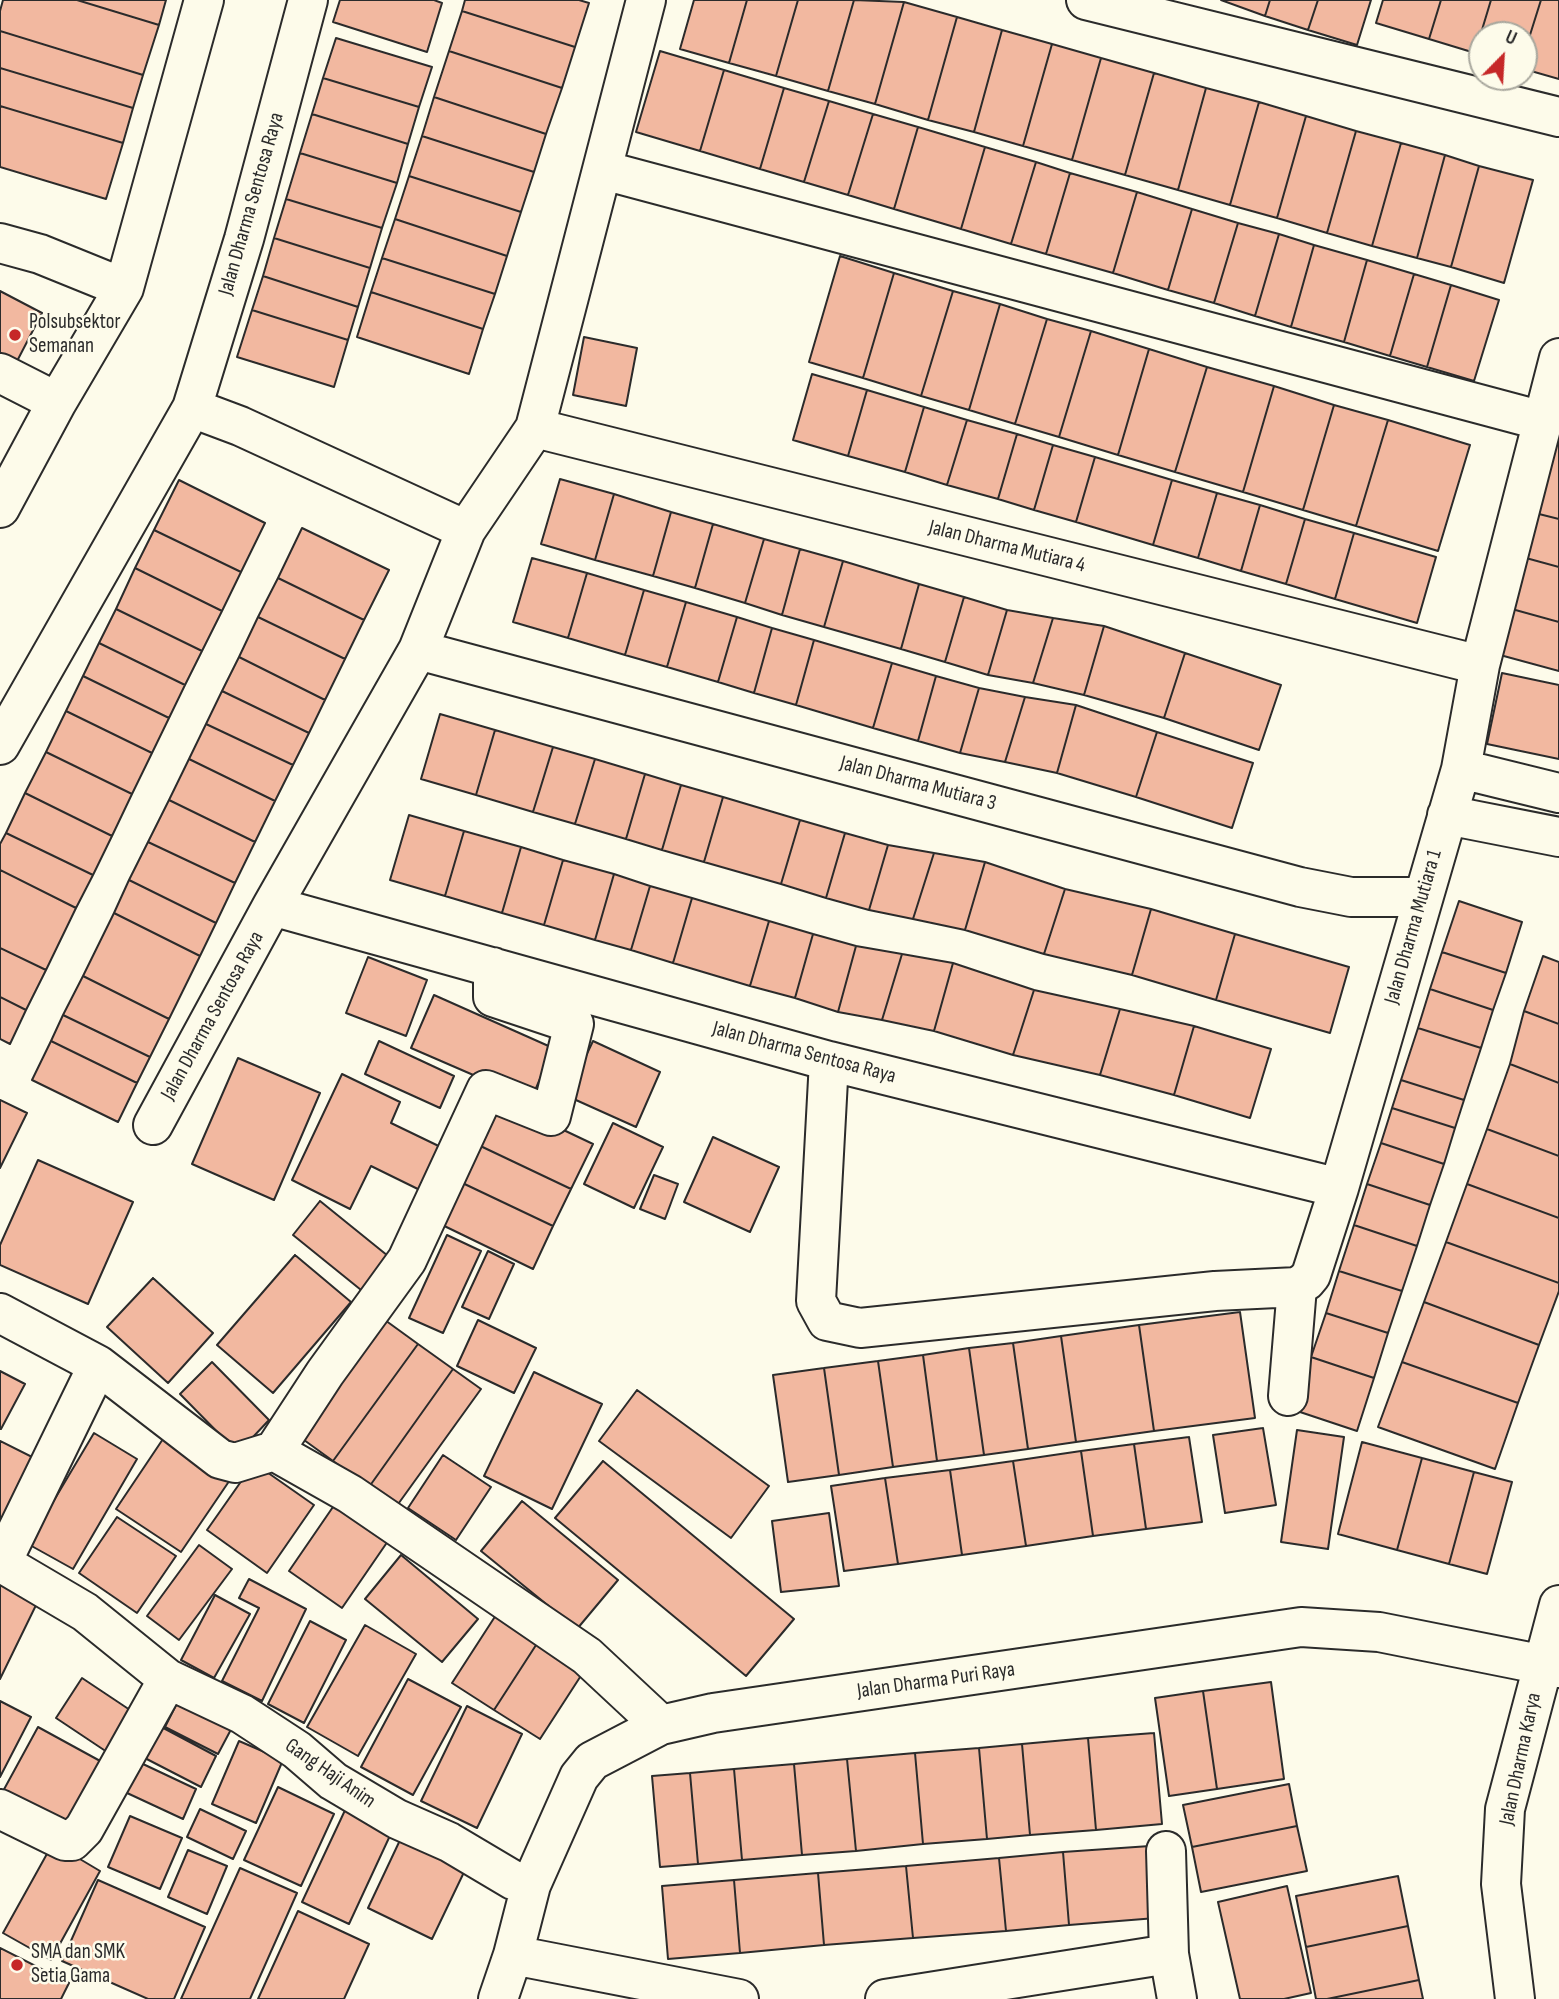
<!DOCTYPE html>
<style>
body{margin:0}
#map{position:relative;width:1559px;height:1999px;overflow:hidden;background:#fdfbea;font-family:"Sofia Sans Condensed",sans-serif}
canvas{display:block}
.north{position:absolute;left:1468px;top:21px;width:70px;height:70px;box-sizing:border-box;background:#fdfbea;border:2px solid #a9a89e;border-radius:50%;rotate:24deg;font-size:19px;font-weight:700;line-height:28px;text-align:center;color:#2b2b2b}
.north::after{content:'';display:block;margin:auto;width:24px;height:32px;background:#c62828;clip-path:polygon(50% 0,100% 100%,50% 72%,0 100%)}
</style>
<div id="map">
<canvas width="1559" height="1999"></canvas>
<div class="north">U</div>
</div>
<script>
const context = document.querySelector('canvas').getContext('2d');
context.lineJoin = 'round';
function fill(path, color) { context.fillStyle = color; context.fill(path, 'evenodd'); }
const poly = rows => new Path2D(rows.map(r => 'M' + r).join(''));
function strokePath(path, color, width, dash) { context.strokeStyle = color; context.lineWidth = width; context.lineCap = dash ? 'butt' : 'round'; context.setLineDash(dash || []); context.stroke(path); }
function write(font, color, halo, rows, align = 'center') {
  context.font = font + ' "Sofia Sans Condensed",sans-serif'; context.lineWidth = 5; context.setLineDash([]); context.textBaseline = 'middle'; context.strokeStyle = halo; context.fillStyle = color; for (const [text, x, y, turn = 0] of rows) {
    context.save(); context.translate(x, y); context.rotate((+turn || 0) * Math.PI / 180); context.textAlign = isNaN(turn) ? turn : align; if (halo) context.strokeText(text, 0, 0); context.fillText(text, 0, 0); context.restore();
  }
}
const building = poly([
 [3,0,77,0,159,25,143,75,0,31,0,11,3,0],
 [77,0,166,0,159,25,77,0],
 [340,0,434,0,442,3,427,52,333,22,340,0],
 [465,0,579,0,589,3,575,47,462,11,465,0],
 [694,0,747,0,729,63,680,49,694,0],
 [747,0,798,0,776,76,729,63,747,0],
 [798,0,854,0,828,91,776,76,798,0],
 [854,0,904,2,875,104,828,91,854,0],
 [1221,0,1270,0,1265,16,1221,0],
 [1270,0,1318,0,1308,30,1265,16,1270,0],
 [1318,0,1371,0,1357,45,1308,30,1318,0],
 [1383,0,1441,0,1429,39,1376,23,1383,0],
 [1441,0,1491,0,1475,53,1429,39,1441,0],
 [1491,0,1541,0,1524,54,1524,35,1482,35,1482,55,1475,53,1491,0],
 [1541,0,1559,0,1559,79,1524,69,1524,54,1541,0],
 [904,2,957,17,928,120,875,104,904,2],
 [462,11,575,47,562,88,449,51,462,11],
 [957,17,1002,30,974,132,928,120,957,17],
 [1002,30,1052,44,1023,146,974,132,1002,30],
 [0,31,143,75,133,108,0,68,0,31],
 [336,38,432,67,419,107,323,78,336,38],
 [1052,44,1101,58,1072,160,1023,146,1052,44],
 [449,51,562,88,546,134,434,97,449,51],
 [660,51,724,70,700,151,636,132,660,51],
 [1101,58,1154,73,1125,175,1072,160,1101,58],
 [0,68,133,108,123,143,0,106,0,68],
 [724,70,784,88,760,169,700,151,724,70],
 [1154,73,1206,88,1178,190,1125,175,1154,73],
 [323,78,419,107,408,144,312,114,323,78],
 [784,88,829,101,804,182,760,169,784,88],
 [1206,88,1259,102,1230,205,1178,190,1206,88],
 [434,97,546,134,534,172,422,136,434,97],
 [829,101,873,114,848,195,804,182,829,101],
 [1259,102,1306,116,1277,218,1230,205,1259,102],
 [0,106,123,143,106,199,0,167,0,106],
 [312,114,408,144,397,183,300,153,312,114],
 [873,114,918,127,894,209,848,195,873,114],
 [1306,116,1356,131,1327,233,1277,218,1306,116],
 [918,127,985,147,961,229,894,209,918,127],
 [1356,131,1401,143,1372,246,1327,233,1356,131],
 [422,136,534,172,521,212,409,176,422,136],
 [1401,143,1445,155,1417,258,1372,246,1401,143],
 [985,147,1036,162,1011,244,961,229,985,147],
 [300,153,397,183,382,228,286,199,300,153],
 [1445,155,1479,166,1451,267,1417,258,1445,155],
 [1036,162,1070,173,1046,254,1011,244,1036,162],
 [1479,166,1533,180,1504,283,1451,267,1479,166],
 [1070,173,1137,192,1113,273,1046,254,1070,173],
 [409,176,521,212,507,256,395,219,409,176],
 [1137,192,1192,209,1168,290,1113,273,1137,192],
 [286,199,382,228,370,268,274,238,286,199],
 [1192,209,1238,223,1214,303,1168,290,1192,209],
 [395,219,507,256,495,294,382,258,395,219],
 [1238,223,1279,234,1255,316,1214,303,1238,223],
 [1279,234,1314,245,1291,327,1255,316,1279,234],
 [274,238,370,268,358,307,263,276,274,238],
 [1314,245,1367,260,1344,342,1291,327,1314,245],
 [840,256,894,273,863,378,809,362,840,256],
 [382,258,495,294,483,329,371,292,382,258],
 [1367,260,1414,274,1390,356,1344,342,1367,260],
 [894,273,953,291,921,396,863,378,894,273],
 [1414,274,1451,285,1427,367,1390,356,1414,274],
 [263,276,358,307,348,340,252,310,263,276],
 [1451,285,1499,300,1474,381,1427,367,1451,285],
 [0,291,42,313,15,365,0,358,0,291],
 [953,291,1000,304,969,410,921,396,953,291],
 [371,292,483,329,469,374,357,337,371,292],
 [1000,304,1047,319,1015,424,969,410,1000,304],
 [252,310,348,340,334,387,237,357,252,310],
 [1047,319,1091,331,1059,437,1015,424,1047,319],
 [1091,331,1149,349,1118,455,1059,437,1091,331],
 [584,337,637,348,626,406,573,395,584,337],
 [1149,349,1207,367,1175,472,1118,455,1149,349],
 [1207,367,1274,386,1243,492,1175,472,1207,367],
 [812,374,867,390,848,456,793,440,812,374],
 [1274,386,1334,405,1303,510,1243,492,1274,386],
 [867,390,924,407,905,472,848,456,867,390],
 [1334,405,1388,420,1356,526,1303,510,1334,405],
 [924,407,967,420,947,485,905,472,924,407],
 [967,420,1017,434,998,499,947,485,967,420],
 [1388,420,1470,445,1438,551,1356,526,1388,420],
 [1017,434,1053,445,1034,510,998,499,1017,434],
 [1547,436,1559,440,1559,519,1527,511,1547,436],
 [1053,445,1095,457,1076,522,1034,510,1053,445],
 [1095,457,1172,480,1153,545,1076,522,1095,457],
 [560,479,614,494,595,560,541,544,560,479],
 [179,480,265,523,241,572,154,530,179,480],
 [1172,480,1217,493,1198,558,1153,545,1172,480],
 [1217,493,1260,505,1241,571,1198,558,1217,493],
 [614,494,671,512,653,576,595,560,614,494],
 [1260,505,1305,519,1286,584,1241,571,1260,505],
 [1527,511,1559,519,1559,567,1515,555,1527,511],
 [671,512,713,524,695,588,653,576,671,512],
 [1305,519,1354,533,1335,599,1286,584,1305,519],
 [713,524,764,539,745,603,695,588,713,524],
 [302,528,389,570,364,620,278,578,302,528],
 [154,530,241,572,222,611,135,568,154,530],
 [1354,533,1436,557,1417,623,1335,599,1354,533],
 [764,539,800,549,782,615,745,603,764,539],
 [800,549,843,561,824,627,782,615,800,549],
 [1515,555,1559,567,1559,622,1501,606,1515,555],
 [532,558,587,573,568,638,513,622,532,558],
 [843,561,919,584,901,649,824,627,843,561],
 [135,568,222,611,202,651,116,609,135,568],
 [587,573,644,590,625,655,568,638,587,573],
 [278,578,364,620,345,659,258,617,278,578],
 [919,584,964,597,945,662,901,649,919,584],
 [644,590,686,602,667,667,625,655,644,590],
 [964,597,1007,610,988,675,945,662,964,597],
 [686,602,737,617,718,682,667,667,686,602],
 [1501,606,1559,622,1559,671,1489,652,1501,606],
 [116,609,202,651,185,685,99,643,116,609],
 [1007,610,1053,618,1033,683,988,675,1007,610],
 [258,617,345,659,325,700,239,657,258,617],
 [737,617,772,628,754,693,718,682,737,617],
 [1053,618,1104,626,1084,695,1033,683,1053,618],
 [1104,626,1185,653,1164,718,1084,695,1104,626],
 [772,628,814,640,796,705,754,693,772,628],
 [814,640,892,663,873,728,796,705,814,640],
 [99,643,185,685,169,718,83,676,99,643],
 [1185,653,1281,685,1259,750,1164,718,1185,653],
 [239,657,325,700,309,733,222,691,239,657],
 [892,663,936,676,918,741,873,728,892,663],
 [1502,673,1559,685,1559,759,1487,744,1502,673],
 [83,676,169,718,152,753,66,711,83,676],
 [936,676,979,688,960,753,918,741,936,676],
 [979,688,1025,697,1005,762,960,753,979,688],
 [222,691,309,733,293,765,206,724,222,691],
 [1025,697,1076,705,1057,773,1005,762,1025,697],
 [1076,705,1157,732,1136,797,1057,773,1076,705],
 [66,711,152,753,132,794,46,752,66,711],
 [440,714,495,730,476,795,421,779,440,714],
 [206,724,293,765,275,801,189,759,206,724],
 [495,730,553,747,533,812,476,795,495,730],
 [1157,732,1253,763,1232,828,1136,797,1157,732],
 [553,747,595,759,575,824,533,812,553,747],
 [46,752,132,794,112,836,25,793,46,752],
 [189,759,275,801,255,842,169,800,189,759],
 [595,759,645,774,626,839,575,824,595,759],
 [645,774,681,785,662,850,626,839,645,774],
 [681,785,723,797,704,862,662,850,681,785],
 [25,793,112,836,93,875,6,833,25,793],
 [723,797,800,820,781,884,704,862,723,797],
 [169,800,255,842,235,883,148,842,169,800],
 [409,815,464,831,445,896,390,880,409,815],
 [800,820,845,833,826,898,781,884,800,820],
 [464,831,521,847,502,913,445,896,464,831],
 [6,833,93,875,76,908,0,870,0,844,6,833],
 [845,833,888,845,869,910,826,898,845,833],
 [148,842,235,883,216,923,129,880,148,842],
 [888,845,934,853,913,919,869,910,888,845],
 [521,847,563,860,544,925,502,913,521,847],
 [934,853,985,862,965,930,913,919,934,853],
 [563,860,614,874,595,940,544,925,563,860],
 [985,862,1065,889,1044,954,965,930,985,862],
 [0,870,76,908,46,970,0,948,0,870],
 [614,874,650,886,631,950,595,940,614,874],
 [129,880,216,923,200,956,114,913,129,880],
 [650,886,692,898,673,963,631,950,650,886],
 [1065,889,1151,909,1132,975,1044,954,1065,889],
 [692,898,769,921,750,986,673,963,692,898],
 [1459,901,1522,922,1506,973,1442,952,1459,901],
 [1151,909,1235,934,1216,1000,1132,975,1151,909],
 [114,913,200,956,169,1019,83,976,114,913],
 [769,921,813,934,795,998,750,986,769,921],
 [813,934,856,946,838,1012,795,998,813,934],
 [1235,934,1349,967,1330,1033,1216,1000,1235,934],
 [856,946,902,954,882,1020,838,1012,856,946],
 [0,948,46,970,26,1010,0,997,0,948],
 [1442,952,1506,973,1493,1010,1430,989,1442,952],
 [902,954,953,963,934,1031,882,1020,902,954],
 [1543,956,1559,962,1559,1024,1524,1011,1543,956],
 [368,957,427,980,406,1036,346,1013,368,957],
 [953,963,1034,990,1013,1055,934,1031,953,963],
 [83,976,169,1019,150,1057,63,1015,83,976],
 [1430,989,1493,1010,1481,1048,1418,1028,1430,989],
 [1034,990,1120,1009,1100,1075,1013,1055,1034,990],
 [434,995,553,1048,531,1100,411,1048,434,995],
 [0,997,26,1010,10,1044,0,1039,0,997],
 [1120,1009,1194,1026,1174,1095,1100,1075,1120,1009],
 [1524,1011,1559,1024,1559,1083,1510,1064,1524,1011],
 [63,1015,150,1057,137,1083,51,1041,63,1015],
 [1194,1026,1271,1049,1250,1118,1174,1095,1194,1026],
 [1418,1028,1481,1048,1464,1100,1401,1080,1418,1028],
 [51,1041,137,1083,118,1122,32,1080,51,1041],
 [379,1041,454,1076,440,1108,365,1074,379,1041],
 [593,1041,660,1072,636,1127,567,1096,593,1041],
 [238,1058,320,1093,274,1200,192,1164,238,1058],
 [1510,1064,1559,1083,1559,1156,1487,1129,1510,1064],
 [342,1074,400,1102,391,1123,449,1151,428,1194,371,1166,350,1209,292,1180,342,1074],
 [1401,1080,1464,1100,1455,1128,1392,1108,1401,1080],
 [494,1097,593,1144,571,1189,472,1142,494,1097],
 [0,1100,27,1113,0,1168,0,1100],
 [1392,1108,1455,1128,1444,1164,1381,1143,1392,1108],
 [613,1123,663,1147,634,1208,584,1184,613,1123],
 [1487,1129,1559,1156,1559,1218,1467,1184,1487,1129],
 [713,1137,779,1167,750,1232,684,1202,713,1137],
 [472,1142,571,1189,553,1226,454,1179,472,1142],
 [1381,1143,1444,1164,1430,1205,1367,1184,1381,1143],
 [38,1160,133,1202,88,1304,0,1265,0,1245,38,1160],
 [654,1175,678,1184,665,1219,640,1209,654,1175],
 [454,1179,553,1226,533,1269,434,1221,454,1179],
 [1367,1184,1430,1205,1417,1246,1354,1225,1367,1184],
 [1467,1184,1559,1218,1559,1283,1446,1242,1467,1184],
 [320,1201,393,1260,366,1294,293,1235,320,1201],
 [1354,1225,1417,1246,1402,1291,1339,1271,1354,1225],
 [447,1235,481,1251,443,1333,409,1318,447,1235],
 [1446,1242,1559,1283,1559,1291,1539,1345,1424,1302,1446,1242],
 [488,1251,514,1264,489,1319,462,1307,488,1251],
 [295,1255,351,1302,273,1393,217,1345,295,1255],
 [1339,1271,1402,1291,1388,1333,1326,1313,1339,1271],
 [153,1278,213,1333,168,1383,107,1327,153,1278],
 [1424,1302,1539,1345,1518,1403,1402,1362,1424,1302],
 [1240,1312,1255,1418,1154,1431,1139,1325,1240,1312],
 [1326,1313,1388,1333,1374,1378,1311,1357,1326,1313],
 [378,1315,418,1344,333,1461,293,1432,378,1315],
 [478,1320,536,1348,514,1393,457,1366,478,1320],
 [1139,1325,1154,1431,1076,1442,1061,1336,1139,1325],
 [1061,1336,1076,1442,1028,1449,1013,1343,1061,1336],
 [1013,1343,1028,1449,984,1455,969,1348,1013,1343],
 [418,1344,453,1369,369,1487,333,1461,418,1344],
 [969,1348,984,1455,937,1461,923,1355,969,1348],
 [923,1355,937,1461,893,1467,878,1361,923,1355],
 [1311,1357,1374,1378,1357,1431,1294,1410,1311,1357],
 [878,1361,893,1467,839,1475,824,1368,878,1361],
 [212,1362,269,1420,238,1453,180,1394,212,1362],
 [1402,1362,1518,1403,1495,1469,1378,1427,1402,1362],
 [824,1368,839,1475,788,1482,773,1375,824,1368],
 [453,1369,481,1389,396,1507,369,1487,453,1369],
 [0,1371,25,1384,1,1429,0,1429,0,1371],
 [534,1372,602,1404,552,1509,484,1476,534,1372],
 [637,1390,769,1486,731,1538,599,1441,637,1390],
 [1263,1428,1276,1505,1225,1513,1213,1435,1263,1428],
 [169,1430,234,1474,181,1552,116,1509,169,1430],
 [1297,1430,1344,1437,1328,1549,1281,1542,1297,1430],
 [94,1433,137,1459,73,1569,28,1544,94,1433],
 [1189,1437,1202,1522,1146,1529,1134,1444,1189,1437],
 [0,1441,48,1465,0,1528,0,1441],
 [1362,1442,1422,1458,1397,1550,1338,1534,1362,1442],
 [1134,1444,1146,1529,1093,1536,1081,1451,1134,1444],
 [1081,1451,1093,1536,1026,1546,1013,1461,1081,1451],
 [443,1455,491,1487,456,1540,408,1508,443,1455],
 [1422,1458,1474,1472,1449,1564,1397,1550,1422,1458],
 [603,1461,794,1619,746,1676,555,1518,603,1461],
 [1013,1461,1026,1546,962,1555,950,1470,1013,1461],
 [254,1463,314,1505,267,1573,207,1530,254,1463],
 [950,1470,962,1555,898,1564,885,1478,950,1470],
 [1474,1472,1512,1482,1487,1574,1449,1564,1474,1472],
 [885,1478,898,1564,844,1571,831,1486,885,1478],
 [522,1501,618,1580,577,1629,481,1551,522,1501],
 [335,1504,388,1541,342,1608,289,1571,335,1504],
 [829,1513,839,1586,781,1592,772,1521,829,1513],
 [117,1517,176,1556,137,1613,79,1573,117,1517],
 [199,1545,232,1569,179,1640,147,1616,199,1545],
 [401,1555,478,1619,442,1662,365,1599,401,1555],
 [249,1579,306,1609,262,1701,222,1681,259,1608,239,1598,249,1579],
 [0,1581,39,1599,0,1679,0,1581],
 [215,1595,250,1614,214,1678,181,1660,215,1595],
 [496,1615,538,1642,494,1710,452,1683,496,1615],
 [310,1621,346,1640,304,1723,268,1704,310,1621],
 [365,1625,416,1654,358,1756,307,1727,365,1625],
 [538,1642,584,1671,540,1739,494,1710,538,1642],
 [82,1678,133,1712,107,1752,56,1718,82,1678],
 [408,1679,461,1707,413,1795,361,1767,408,1679],
 [1271,1682,1284,1779,1217,1789,1203,1691,1271,1682],
 [1203,1691,1217,1789,1169,1796,1155,1698,1203,1691],
 [182,1693,236,1720,218,1754,165,1727,182,1693],
 [0,1701,31,1717,0,1777,0,1701],
 [467,1706,522,1734,477,1828,421,1801,467,1706],
 [154,1723,216,1756,201,1787,137,1754,154,1723],
 [38,1727,102,1762,66,1829,2,1793,38,1727],
 [1154,1733,1162,1824,1096,1830,1088,1738,1154,1733],
 [1088,1738,1096,1830,1030,1835,1022,1744,1088,1738],
 [239,1741,283,1760,256,1823,212,1804,239,1741],
 [1022,1744,1030,1835,987,1839,979,1748,1022,1744],
 [979,1748,987,1839,923,1844,915,1753,979,1748],
 [915,1753,923,1844,856,1851,847,1759,915,1753],
 [126,1756,196,1789,183,1819,112,1786,126,1756],
 [847,1759,856,1851,802,1855,794,1764,847,1759],
 [794,1764,802,1855,742,1860,734,1769,794,1764],
 [734,1769,742,1860,698,1864,690,1773,734,1769],
 [690,1773,698,1864,660,1867,652,1776,690,1773],
 [1289,1784,1297,1826,1192,1847,1183,1805,1289,1784],
 [278,1787,334,1814,301,1886,244,1860,278,1787],
 [347,1806,394,1827,349,1924,302,1902,347,1806],
 [200,1809,246,1831,233,1859,187,1837,200,1809],
 [130,1816,182,1838,160,1889,108,1867,130,1816],
 [1297,1826,1307,1871,1201,1892,1192,1847,1297,1826],
 [401,1838,466,1868,432,1939,368,1908,401,1838],
 [53,1843,100,1871,51,1960,3,1933,53,1843],
 [1150,1846,1156,1918,1069,1925,1063,1852,1150,1846],
 [188,1850,227,1866,207,1914,168,1897,188,1850],
 [1063,1852,1069,1925,1006,1931,999,1858,1063,1852],
 [999,1858,1006,1931,913,1938,906,1866,999,1858],
 [906,1866,913,1938,824,1945,818,1873,906,1866],
 [240,1868,297,1893,250,1999,181,1999,240,1868],
 [818,1873,824,1945,740,1953,734,1880,818,1873],
 [1398,1876,1408,1926,1306,1947,1296,1896,1398,1876],
 [98,1880,205,1927,174,1999,148,1999,62,1961,98,1880],
 [734,1880,740,1953,668,1959,662,1886,734,1880],
 [1287,1886,1311,1993,1284,1999,1240,1999,1218,1902,1287,1886],
 [298,1911,369,1944,344,1999,258,1999,298,1911],
 [1408,1926,1419,1980,1327,1999,1316,1999,1306,1947,1408,1926],
 [0,1948,69,1983,61,1999,0,1999,0,1948],
 [1419,1980,1423,1999,1327,1999,1419,1980]
]);
const street = poly([
 [1086,0,1559,117],
 [603,170,1543,421],
 [0,243,40,254,124,288],
 [0,373,57,402],
 [535,428,1480,665],
 [0,508,57,402,124,288,204,0],
 [466,530,535,428,646,0],
 [418,650,1300,887,1351,897,1422,897],
 [0,745,192,408,244,239,308,0],
 [1461,769,1559,793],
 [1447,815,1559,837],
 [272,906,829,1061,1339,1188],
 [829,1061,816,1301,827,1321,860,1328,1215,1291,1297,1287,1306,1281,1311,1275,1339,1188,1461,769,1480,665,1559,358],
 [153,1125,272,906,418,650,466,530,240,426,192,408],
 [0,1313,98,1365,2,1562],
 [98,1365,220,1459,235,1463,274,1451],
 [1288,1396,1297,1287],
 [274,1451,325,1373,407,1260,486,1090,551,1116,574,1024,493,997,493,967],
 [274,1451,350,1494,587,1656,661,1725],
 [0,1562,85,1612,168,1679,242,1714,297,1750,333,1781,397,1819,449,1842,513,1880,531,1885],
 [0,1809,65,1841,72,1841,84,1829,168,1679],
 [1166,1851,1169,1954,1177,1999],
 [513,1955,739,1999],
 [498,1999,513,1955,531,1885,579,1777,592,1761,661,1725,713,1713,1301,1627,1379,1632,1559,1668],
 [885,1999,1169,1954],
 [1515,1999,1501,1884,1505,1809,1559,1605]
]);
const markers = [
 [15,335,7,"#c62828"],
 [17,1965,7,"#c62828"]
];
const streetNames = [
 ["Jalan Dharma Sentosa Raya",252,204,-74],
 ["Jalan Dharma Mutiara 4",1007,547,14],
 ["Jalan Dharma Mutiara 3",918,784,15],
 ["Jalan Dharma Mutiara 1",1414,927,-74],
 ["Jalan Dharma Sentosa Raya",213,1016,-61],
 ["Jalan Dharma Sentosa Raya",804,1053,15],
 ["Jalan Dharma Puri Raya",936,1681,-8],
 ["Jalan Dharma Karya",1521,1759,-78],
 ["Gang Haji Anim",330,1774,35]
];
const poiNames = [
 ["Polsubsektor",29,323],
 ["Semanan",29,347],
 ["SMA dan SMK",31,1953],
 ["Setia Gama",31,1977]
];
fill(building, '#f2b8a0');
strokePath(building, '#2b2b2b', 2);
strokePath(street, '#2b2b2b', 42);
strokePath(street, '#fdfbea', 38);
for (const [x, y, r, color] of markers) { const dot = new Path2D(); dot.arc(x, y, r, 0, 2 * Math.PI); context.fillStyle = color; context.fill(dot); strokePath(dot, '#fdfbea', 2.5); }
write('21px', '#2b2b2b', '#fdfbea', streetNames);
write('21px', '#2b2b2b', '#fdfbea', poiNames, 'left');
</script>
